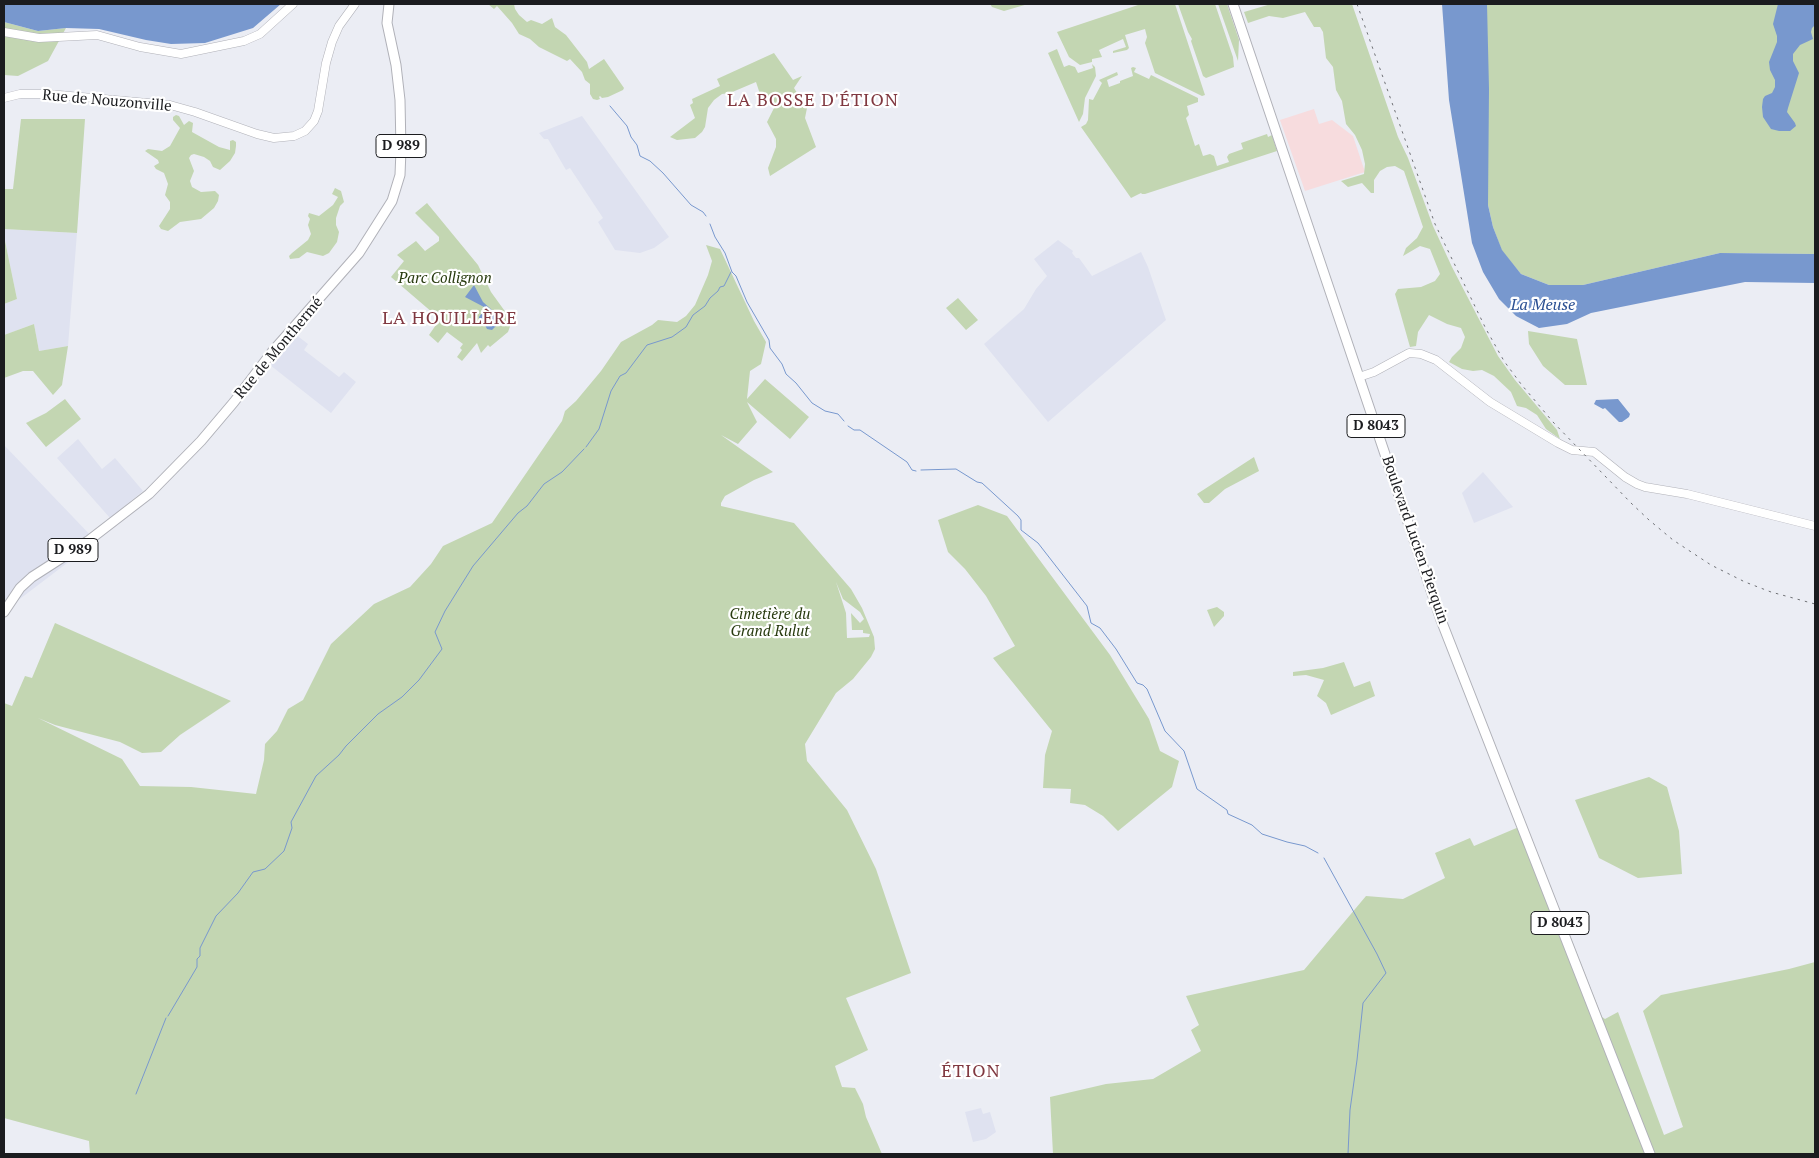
<!DOCTYPE html>
<meta charset="utf-8">
<style>
body{margin:0}
#map{position:relative;width:1819px;height:1158px;overflow:hidden;background:#ebedf4;font-family:"PT Serif",serif}
canvas{display:block}
.frame{position:absolute;inset:0;border:5px solid #1b1c1f;pointer-events:none}
</style>
<div id="map">
<canvas width="1819" height="1158"></canvas>
<div class="frame"></div>
</div>
<script>
const context = document.querySelector('canvas').getContext('2d');
context.lineJoin = 'round';
function fill(path, color) { context.fillStyle = color; context.fill(path, 'evenodd'); }
const poly = rows => new Path2D(rows.map(r => 'M' + r).join(''));
function strokePath(path, color, width, dash) { context.strokeStyle = color; context.lineWidth = width; context.lineCap = dash ? 'butt' : 'round'; context.setLineDash(dash || []); context.stroke(path); }
function write(font, color, halo, rows, align = 'center') {
  context.font = font + ' "PT Serif",serif'; context.lineWidth = 4.5; context.setLineDash([]); context.textBaseline = 'middle'; context.strokeStyle = halo; context.fillStyle = color; for (const [text, x, y, turn = 0] of rows) {
    context.save(); context.translate(x, y); context.rotate((+turn || 0) * Math.PI / 180); context.textAlign = isNaN(turn) ? turn : align; if (halo) context.strokeText(text, 0, 0); context.fillText(text, 0, 0); context.restore();
  }
}
const commercial = poly([
 [1314,109,1319,124,1332,120,1353,136,1365,172,1305,191,1280,120]
]);
const built = poly([
 [582,116,669,237,654,248,640,253,615,250,598,222,603,218,570,168,566,170,548,139,544,139,539,133],
 [4,229,77,233,68,346,39,351,34,324,4,335,4,304,17,299,4,236],
 [1058,240,1073,251,1072,253,1076,258,1079,258,1092,276,1141,252,1148,267,1166,320,1048,422,984,344,1024,309,1036,289,1047,276,1034,259],
 [295,334,308,344,304,350,339,377,344,372,356,382,331,413,270,365],
 [78,439,102,469,115,458,143,491,110,518,57,458],
 [4,445,96,541,4,611],
 [1483,472,1513,507,1474,523,1462,493],
 [981,1108,983,1114,990,1112,996,1132,986,1139,973,1142,965,1112]
]);
const green = poly([
 [488,4,514,4,515,9,519,15,527,22,531,20,542,24,552,18,555,27,566,35,587,62,589,69,604,59,624,88,623,90,608,97,602,98,600,96,599,97,600,99,597,100,593,99,590,94,590,84,585,80,582,72,570,59,567,61,539,47,530,39,519,34,512,23,497,6,494,9],
 [990,4,1028,4,1004,11,992,7],
 [1141,4,1175,4,1205,95,1202,96,1155,73,1145,43,1147,37,1145,29,1125,35,1129,48,1127,50,1113,53,1113,51,1126,47,1123,39,1099,50,1102,57,1092,59,1092,62,1080,65,1069,57,1057,32],
 [1178,4,1215,4,1233,57,1234,67,1206,78,1203,76,1191,41,1192,39,1188,32],
 [1218,4,1227,4,1239,40,1238,61],
 [1271,4,1352,4,1398,137,1408,158,1433,226,1452,267,1498,356,1515,380,1557,430,1560,439,1546,429,1537,415,1526,408,1517,406,1511,392,1494,376,1482,370,1473,371,1462,369,1449,362,1452,357,1461,348,1465,337,1461,328,1447,324,1429,315,1418,332,1416,346,1410,347,1395,294,1398,289,1421,287,1435,281,1440,274,1430,249,1420,246,1403,256,1406,248,1417,238,1423,227,1404,171,1395,166,1387,167,1380,171,1374,180,1374,193,1371,193,1362,183,1348,187,1341,181,1364,174,1365,164,1362,150,1355,135,1346,124,1342,101,1336,90,1333,67,1326,58,1323,32,1320,27,1314,27,1305,12,1283,18,1269,16,1248,23,1244,12],
 [1485,4,1815,4,1815,254,1720,253,1583,285,1549,285,1521,274,1502,251,1493,227,1488,205,1488,55],
 [4,22,38,31,66,28,48,61,18,76,4,75],
 [1057,49,1064,67,1069,65,1075,67,1078,73,1093,68,1092,64,1095,67,1096,76,1085,98,1083,114,1079,122,1048,53],
 [774,53,793,80,802,76,794,88,802,101,809,98,805,118,816,147,770,176,768,168,776,147,776,139,767,122,774,108,772,103,760,94,756,82,730,93,722,94,714,100,708,108,705,127,702,132,695,138,677,140,670,137,695,118,690,105,693,103,692,99,720,86,717,79],
 [1133,67,1136,68,1134,72,1149,79,1151,75,1198,98,1198,102,1187,106,1189,115,1186,118,1195,146,1199,144,1203,156,1210,154,1214,156,1217,166,1229,162,1227,157,1229,154,1243,149,1241,143,1267,134,1268,137,1272,135,1277,151,1145,194,1142,194,1141,193,1131,198,1081,127,1086,124,1088,120,1089,99,1093,100,1102,83,1099,80,1117,72,1118,75,1107,80,1109,87,1120,83,1120,81,1133,76,1131,68],
 [176,115,179,116,184,125,189,121,193,123,192,132,219,147,230,150,230,141,233,140,236,142,236,146,235,153,230,161,220,170,213,167,210,161,204,157,194,154,191,155,189,158,194,171,190,181,192,187,201,192,215,191,219,195,218,201,214,208,201,219,180,222,168,231,161,229,159,226,170,209,170,202,165,195,168,184,164,173,156,169,154,166,159,163,158,160,145,151,148,149,162,151,170,146,180,128,173,120,173,117],
 [21,119,85,119,77,233,4,229,4,189,13,189],
 [335,188,341,191,344,202,340,206,336,218,336,225,339,232,337,242,329,253,323,256,307,252,299,258,290,259,289,256,292,253,308,240,311,234,308,225,310,219,308,216,309,213,319,216,333,205,338,197,332,194],
 [427,203,478,265,491,292,512,321,508,332,490,347,488,345,481,353,477,343,462,361,457,357,462,350,460,348,463,344,447,332,438,343,429,335,440,319,391,277,404,261,397,255,416,241,425,251,439,241,439,237,415,213],
 [4,236,17,299,4,304],
 [706,245,720,249,754,321,766,342,761,364,750,371,747,399,765,379,809,417,790,439,747,402,757,422,738,444,721,435,773,472,754,480,725,496,721,503,721,506,794,523,851,589,862,608,874,637,875,649,871,657,853,679,836,693,805,744,807,761,847,810,876,869,911,973,846,998,868,1050,835,1066,842,1087,855,1088,863,1104,866,1117,882,1154,90,1154,89,1141,4,1118,4,703,12,706,25,676,32,678,55,623,231,701,180,735,161,752,142,753,120,742,55,725,38,718,122,759,140,786,191,787,256,794,264,760,265,744,277,731,288,709,303,700,331,644,374,604,410,587,431,564,443,546,492,523,562,421,565,411,576,401,601,371,621,342,652,325,658,320,677,322,686,316,695,305,708,275,712,261],
 [836,582,843,599,860,612,864,619,860,623,851,613,852,630,863,630,863,633,870,634,869,637,847,638,846,613],
 [958,298,978,320,966,330,946,308],
 [34,324,39,351,68,346,62,385,53,395,33,371,23,371,4,378,4,335],
 [1528,331,1577,339,1587,385,1565,385,1543,366,1529,344],
 [65,399,81,419,46,447,26,423,46,413],
 [1254,457,1259,471,1225,489,1209,503,1204,503,1197,494],
 [978,505,1007,516,1110,655,1149,719,1160,751,1179,761,1172,787,1118,831,1103,816,1085,805,1070,803,1071,789,1043,788,1045,755,1052,731,993,658,1015,646,986,596,965,569,948,552,938,520],
 [1217,607,1224,612,1224,616,1214,627,1207,610],
 [1344,662,1354,687,1370,681,1375,696,1331,715,1326,703,1317,696,1324,680,1306,675,1293,676,1293,672,1323,668],
 [1649,777,1667,787,1679,831,1682,874,1638,878,1599,858,1575,800],
 [1526,824,1602,1017,1605,1019,1618,1012,1664,1135,1683,1127,1643,1011,1661,995,1789,969,1815,962,1815,1154,1053,1154,1050,1097,1106,1084,1153,1079,1201,1051,1191,1030,1199,1025,1186,996,1304,970,1366,896,1403,899,1445,878,1435,853,1470,838,1474,846]
]);
const water = poly([
 [4,4,281,4,253,28,205,43,171,44,146,40,99,29,66,28,38,31,4,22],
 [1442,4,1487,4,1489,89,1488,205,1493,227,1502,250,1521,274,1549,285,1583,285,1720,253,1815,254,1815,283,1745,282,1591,313,1567,324,1539,328,1516,316,1499,299,1483,272,1472,243,1449,100],
 [1778,4,1815,4,1815,25,1812,28,1811,32,1813,39,1800,45,1793,54,1793,61,1799,73,1788,108,1787,112,1795,123,1796,126,1790,131,1779,131,1771,129,1763,117,1762,107,1763,99,1765,96,1772,93,1775,87,1775,80,1770,70,1769,62,1777,42,1777,36,1773,24],
 [474,285,483,302,492,310,495,316,496,326,492,330,487,329,485,325,483,326,481,320,479,320,479,317,484,310,484,307,465,297],
 [1618,399,1630,414,1629,417,1622,422,1619,422,1605,408,1603,409,1594,404,1596,400]
]);
const stream = poly([
 [610,106,627,126,631,137,637,145,640,156,650,161,663,173,691,205,703,212,706,216],
 [710,224,715,237,725,253,732,272,736,276,747,302,769,340,770,348,782,364,786,374,796,383,812,403,825,411,838,414,844,421],
 [848,426,854,430,860,430,907,462,912,470,916,471],
 [586,447,599,429,611,391,620,376,626,373,647,345,672,337,686,327,693,315,705,306,710,298,718,291,720,287,724,286,731,272],
 [921,470,956,469,977,482,982,483,1018,516,1021,520,1021,530,1038,543,1087,606,1091,623,1100,628,1116,649,1137,683,1143,685,1147,689,1165,731,1184,751,1197,789,1227,810,1228,814,1252,825,1262,834,1287,842,1305,846,1318,853],
 [1324,858,1377,954,1386,973,1363,1003,1357,1060,1350,1110,1348,1154],
 [168,1016,197,967,197,959,200,956,200,948,216,916,238,893,253,872,265,869,284,851,292,828,291,822,316,776,339,755,346,746,378,714,402,697,419,680,442,649,435,632,445,611,473,566,518,513,527,506,544,484,562,472,584,449],
 [136,1094,166,1018]
]);
const secondary = poly([
 [4,32,39,38,97,35,140,47,181,54,244,41,260,34,293,4],
 [4,98,20,94,48,94,170,105,195,112,257,134,274,138,294,136,305,131,314,121,318,111,326,63,332,42,339,26,355,4],
 [1359,377,1374,372,1409,353,1421,354,1436,360,1490,402,1558,443,1572,450,1594,452,1625,477,1637,484,1645,487,1687,494,1815,526]
]);
const primary = poly([
 [1233,4,1441,620,1650,1154],
 [4,612,20,588,32,577,88,541,149,494,201,441,234,402,272,352,359,253,392,201,400,175,401,150,400,100,396,65,387,23,389,4]
]);
const rail = poly([
 [1357,4,1435,224,1486,329,1504,361,1521,384,1553,422,1631,503,1649,520,1673,540,1711,565,1745,582,1771,592,1815,604]
]);
const shields = [
 [401,146,50],
 [1376,426,58],
 [73,550,50],
 [1560,923,58]
];
const shieldNames = [
 ["D 989",401,146],
 ["D 8043",1376,426],
 ["D 989",73,550],
 ["D 8043",1560,923]
];
const streetNames = [
 ["Rue de Nouzonville",107,101,5],
 ["Rue de Monthermé",279,348,-50],
 ["Boulevard Lucien Pierquin",1415,540,71]
];
const parkNames = [
 ["Parc Collignon",445,279],
 ["Cimetière du",770,615],
 ["Grand Rulut",770,632]
];
const waterNames = [
 ["La Meuse",1543,305]
];
const quarterNames = [
 ["LA BOSSE D'ÉTION",813,101],
 ["LA HOUILLÈRE",450,319],
 ["ÉTION",971,1072]
];
fill(commercial, '#f7dcde');
fill(built, '#dfe2f0');
fill(green, '#c3d6b2');
fill(water, '#7898ce');
strokePath(stream, '#7898ce', 1);
strokePath(secondary, '#b0b1b8', 9);
strokePath(primary, '#b0b1b8', 11);
strokePath(secondary, '#fff', 8);
strokePath(primary, '#fff', 9);
strokePath(rail, '#6f7175', 1, [2.5, 5]);
for (const [x, y, w] of shields) { const box = new Path2D(); box.roundRect(x - w / 2, y - 11.5, w, 23, 4); context.fillStyle = '#fff'; context.fill(box); strokePath(box, '#1b1c1f', 1); }
write('bold 14px', '#1b1c1f', null, shieldNames);
write('15px', '#1b1c1f', '#fff', streetNames);
write('italic 15px', '#273a0e', '#fff', parkNames);
write('italic 16px', '#2b5093', '#fff', waterNames);
context.letterSpacing = '1px';
write('18px', '#803840', '#fff', quarterNames);
context.letterSpacing = '0px';
</script>
